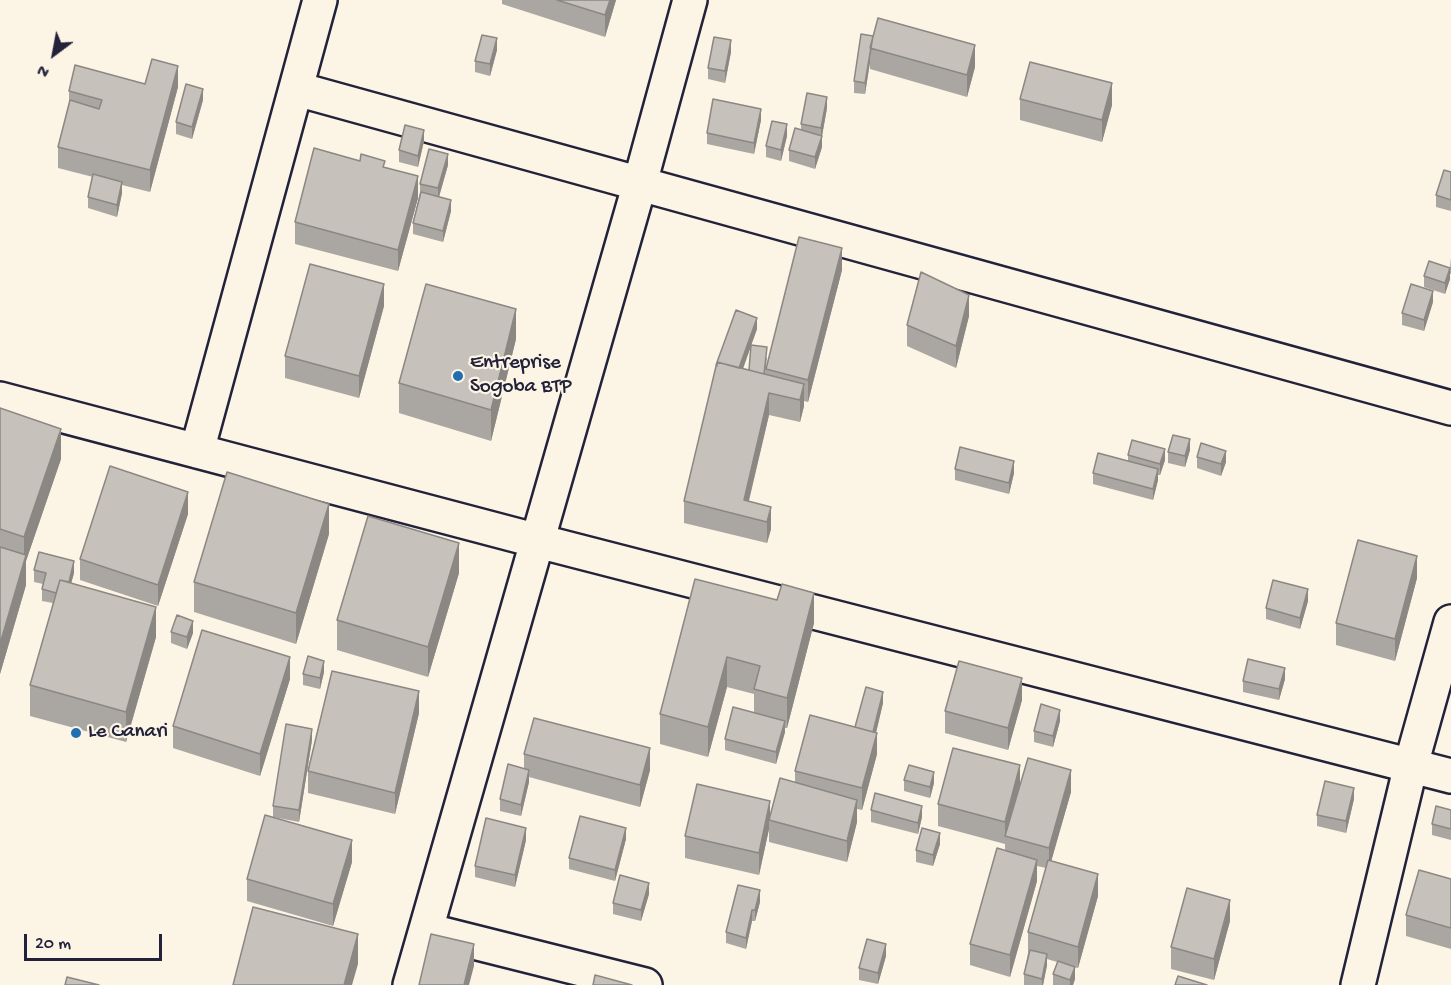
<!DOCTYPE html>
<style>
body{margin:0}
#map{position:relative;width:1451px;height:985px;overflow:hidden;background:#fcf5e5;font-family:"Gochi Hand",sans-serif}
canvas{display:block}
.north{position:absolute;left:24px;top:24px;width:60px;height:60px;-webkit-text-stroke:4px #fcf5e5;paint-order:stroke;rotate:212deg;font-size:16px;font-weight:700;line-height:24px;text-align:center;color:#22223b}
.north::after{content:'';display:block;margin:auto;width:21px;height:27px;background:#22223b;clip-path:polygon(50% 0,100% 100%,50% 72%,0 100%)}
.scale{position:absolute;left:24px;top:934px;width:138px;height:27px;box-sizing:border-box;border:3px solid #22223b;border-top:0;padding-left:8px;font-size:18px;line-height:21px;white-space:nowrap;color:#22223b;-webkit-text-stroke:4px #fcf5e5;paint-order:stroke}
</style>
<div id="map">
<canvas width="1451" height="985"></canvas>
<div class="north">N</div>
<div class="scale">20 m</div>
</div>
<script>
const context = document.querySelector('canvas').getContext('2d');
context.lineJoin = 'round';
const poly = rows => new Path2D(rows.map(r => 'M' + r).join(''));
function strokePath(path, color, width, dash) { context.strokeStyle = color; context.lineWidth = width; context.lineCap = dash ? 'butt' : 'round'; context.setLineDash(dash || []); context.stroke(path); }
function fill(path, color) { context.fillStyle = color; context.fill(path, 'evenodd'); }
function write(font, color, halo, rows, align = 'center') {
  context.font = font + ' "Gochi Hand",sans-serif'; context.lineWidth = 4.5; context.setLineDash([]); context.textBaseline = 'middle'; context.strokeStyle = halo; context.fillStyle = color; for (const [text, x, y, turn = 0] of rows) {
    context.save(); context.translate(x, y); context.rotate((+turn || 0) * Math.PI / 180); context.textAlign = isNaN(turn) ? turn : align; if (halo) context.strokeText(text, 0, 0); context.fillText(text, 0, 0); context.restore();
  }
}
const minor = poly([
 [297,89,1451,408],
 [0,399,538,541,1451,776],
 [197,451,320,0],
 [426,930,645,985],
 [410,985,640,183,690,0],
 [1358,985,1411,765,1451,622]
]);
const wall = poly([
 [502,0,616,0,605,37,502,4],
 [861,34,975,67,967,97,870,69,870,62,865,94,854,93,854,81],
 [497,50,490,76,475,72,475,61],
 [731,52,725,83,708,79,708,68],
 [145,84,178,87,150,192,122,185,122,193,117,217,88,208,88,197,93,177,58,168,58,147,69,104,69,91],
 [1020,99,1112,105,1102,142,1020,120],
 [203,100,192,139,176,134,176,122],
 [827,108,822,136,822,147,815,169,789,161,789,150,801,130,801,124],
 [761,120,754,154,707,144,707,133],
 [787,136,781,161,766,157,766,146],
 [424,141,418,167,399,162,399,150],
 [448,165,439,197,451,211,443,242,413,234,413,223,420,192,420,184],
 [385,167,418,198,398,271,295,244,295,222],
 [1451,172,1451,211,1436,207,1436,195],
 [1451,258,1451,274,1450,274,1450,279,1445,294,1424,287,1424,276,1450,268],
 [842,270,808,402,804,401,804,406,800,422,769,415,749,501,771,507,771,529,767,543,684,523,684,501,716,369,716,365,757,329,751,345,767,358,766,368],
 [751,346,749,370,743,369],
 [1433,302,1424,331,1402,325,1402,313],
 [384,306,359,398,285,378,285,356],
 [969,316,956,368,907,346,907,325],
 [516,339,491,441,399,413,399,383],
 [0,408,61,459,26,561,26,585,0,674],
 [1190,450,1185,467,1168,463,1168,452],
 [1128,455,1165,460,1160,475,1158,475,1158,480,1153,500,1093,484,1093,473,1128,461],
 [1197,457,1226,462,1221,476,1197,468],
 [955,469,1014,473,1009,494,955,480],
 [188,514,158,606,80,580,80,559],
 [329,534,296,644,194,612,194,582],
 [34,570,74,573,71,583,156,637,126,742,30,716,30,685,53,603,42,601,42,589,43,584,34,582],
 [459,573,428,677,337,650,337,620],
 [1417,578,1395,661,1336,645,1336,623],
 [695,579,814,623,787,728,785,728,785,732,776,764,725,750,725,739,754,712,754,694,727,687,708,757,660,744,660,714],
 [1308,601,1300,629,1266,619,1266,608],
 [171,632,193,633,187,649,171,643],
 [324,672,320,689,303,685,303,674],
 [290,679,260,776,173,748,173,726],
 [1285,679,1279,700,1243,692,1243,681],
 [1022,700,1008,750,945,733,945,711],
 [883,703,876,733,877,754,862,810,857,809,857,822,847,862,769,842,769,829,759,875,685,858,685,836,770,815,795,783,795,771,855,727],
 [419,713,395,814,308,793,308,771],
 [1060,721,1053,747,1034,742,1034,731],
 [312,740,299,822,273,817,273,806],
 [524,754,650,770,640,807,529,777,529,782,521,816,500,811,500,799,524,769],
 [904,780,934,783,930,798,904,791],
 [1020,785,1071,792,1051,861,1098,896,1078,968,1071,966,1075,979,1073,985,1053,985,1053,974,1057,962,1047,959,1047,965,1043,985,1024,985,1024,974,1028,953,1028,932,1046,868,1037,866,1037,881,1010,977,970,965,970,944,1005,851,1005,843,1005,844,938,826,938,804],
 [1354,799,1346,833,1317,826,1317,815],
 [871,810,922,817,918,834,871,822],
 [1451,810,1451,840,1432,835,1432,824],
 [626,839,615,881,569,869,569,858],
 [526,840,515,887,475,877,475,866],
 [940,844,933,866,916,862,916,850],
 [352,862,333,926,247,901,247,879],
 [1451,879,1451,949,1406,936,1406,915],
 [649,894,641,921,613,914,613,903],
 [760,902,755,921,752,921,746,949,726,943,726,932],
 [1230,921,1214,980,1171,969,1171,947],
 [886,956,878,984,859,980,859,968]
]);
const shadedWall = poly([
 [610,0,616,0,605,37,605,15],
 [497,38,497,50,490,76,490,64],
 [731,40,731,52,725,83,725,71],
 [975,45,975,67,967,97,967,75],
 [870,51,870,62,865,94,865,83],
 [178,66,178,87,150,192,150,170],
 [1112,83,1112,105,1102,142,1102,120],
 [203,89,203,100,192,139,192,127],
 [827,97,827,108,822,136,822,147,815,169,815,157,821,137,821,128],
 [761,109,761,120,754,154,754,143],
 [787,124,787,136,781,161,781,150],
 [424,130,424,141,418,167,418,156],
 [448,154,448,165,438,200,438,188],
 [418,176,418,198,398,271,398,250],
 [122,182,122,193,117,217,117,205],
 [451,200,451,211,443,242,443,231],
 [842,248,842,270,808,402,808,380],
 [1450,268,1450,279,1445,294,1445,283],
 [384,284,384,306,359,398,359,376],
 [1433,291,1433,302,1424,331,1424,320],
 [969,295,969,316,956,368,956,346],
 [516,309,516,339,491,441,491,410],
 [757,318,757,329,737,385,737,373],
 [804,384,804,406,800,422,800,400],
 [769,393,769,415,745,516,744,500],
 [61,429,61,459,26,561,26,585,0,674,0,644,24,562,24,537],
 [1190,439,1190,450,1185,467,1185,456],
 [1165,449,1165,460,1160,475,1160,464],
 [1226,451,1226,462,1221,476,1221,464],
 [1014,461,1014,473,1009,494,1009,483],
 [1158,469,1158,480,1153,500,1153,489],
 [188,492,188,514,158,606,158,585],
 [329,504,329,534,296,644,296,613],
 [771,507,771,529,767,543,767,522],
 [459,543,459,573,428,677,428,647],
 [1417,556,1417,578,1395,661,1395,639],
 [74,561,74,573,65,606,65,595],
 [1308,589,1308,601,1300,629,1300,618],
 [814,593,814,623,787,728,787,698],
 [156,607,156,637,126,742,126,712],
 [193,621,193,633,187,649,187,637],
 [290,657,290,679,260,776,260,754],
 [727,657,727,687,708,757,708,727],
 [324,661,324,672,320,689,320,678],
 [1285,668,1285,679,1279,700,1279,689],
 [1022,678,1022,700,1008,750,1008,728],
 [419,691,419,713,395,814,395,793],
 [883,692,883,703,873,745,873,734],
 [1060,710,1060,721,1053,747,1053,736],
 [785,721,785,732,776,764,776,752],
 [312,729,312,740,299,822,299,810],
 [877,733,877,754,862,810,862,788],
 [650,748,650,770,640,807,640,785],
 [1020,765,1020,787,1005,836,1005,844,1005,822],
 [529,770,529,782,521,816,521,805],
 [1071,770,1071,792,1049,869,1049,848],
 [934,772,934,783,930,798,930,787],
 [1354,788,1354,799,1346,833,1346,821],
 [857,800,857,822,847,862,847,841],
 [770,801,770,820,769,820,769,829,759,875,759,853],
 [922,806,922,817,918,834,918,823],
 [526,828,526,840,515,887,515,875],
 [626,828,626,839,615,881,615,870],
 [940,833,940,844,933,866,933,855],
 [352,840,352,862,333,926,333,904],
 [1037,860,1037,881,1010,977,1010,955],
 [1098,874,1098,896,1078,968,1078,947],
 [649,883,649,894,641,921,641,910],
 [760,890,760,902,755,921,755,910],
 [1230,900,1230,921,1214,980,1214,959],
 [752,910,752,921,746,949,746,938],
 [358,934,358,964,352,985,344,985],
 [474,944,474,966,469,985,464,985],
 [886,944,886,956,878,984,878,973],
 [1047,954,1047,965,1043,985,1042,985,1042,979],
 [1075,967,1075,979,1073,985,1070,985,1070,980]
]);
const building = poly([
 [557,0,610,0,605,15,557,0],
 [878,18,975,45,967,75,870,48,878,18],
 [861,34,873,36,865,83,854,81,861,34],
 [482,35,497,38,490,64,475,61,482,35],
 [714,37,731,40,725,71,708,68,714,37],
 [152,59,178,66,150,170,58,147,70,100,99,109,102,100,69,91,75,65,145,84,152,59],
 [1030,62,1112,83,1102,120,1020,99,1030,62],
 [186,84,203,89,192,127,176,122,186,84],
 [807,93,827,97,821,128,801,124,807,93],
 [713,99,761,109,754,143,707,133,713,99],
 [772,121,787,124,781,150,766,146,772,121],
 [405,125,424,130,418,156,399,150,405,125],
 [795,128,822,136,815,157,789,150,795,128],
 [314,148,360,161,361,154,385,161,383,167,418,176,398,250,295,222,314,148],
 [429,149,448,154,438,188,420,184,429,149],
 [1444,170,1451,172,1451,200,1436,195,1444,170],
 [93,174,122,182,117,205,88,197,93,174],
 [421,192,451,200,443,231,413,223,421,192],
 [799,237,842,248,808,380,766,369,799,237],
 [1429,261,1450,268,1445,283,1424,276,1429,261],
 [310,264,384,284,359,376,285,356,310,264],
 [921,272,969,295,956,346,907,325,921,272],
 [426,284,516,309,491,410,399,383,426,284],
 [1411,284,1433,291,1424,320,1402,313,1411,284],
 [736,310,757,318,739,368,717,362,717,366,716,365,736,310],
 [751,345,767,347,764,374,749,370,751,345],
 [717,362,804,384,800,400,769,393,744,500,771,507,767,522,684,501,717,362],
 [0,408,61,429,24,537,0,529,0,408],
 [1173,435,1190,439,1185,456,1168,452,1173,435],
 [1132,440,1165,449,1160,464,1128,455,1132,440],
 [1201,443,1226,451,1221,464,1197,457,1201,443],
 [960,447,1014,461,1009,483,955,469,960,447],
 [1098,453,1158,469,1153,489,1093,473,1098,453],
 [110,466,188,492,158,585,80,559,110,466],
 [227,472,329,504,296,613,194,582,227,472],
 [368,516,459,543,428,647,337,620,368,516],
 [1358,540,1417,556,1395,639,1336,623,1358,540],
 [0,547,26,555,0,644,0,547],
 [39,552,74,561,69,582,60,580,56,593,42,589,46,573,34,570,39,552],
 [695,579,777,600,782,584,814,593,787,698,754,689,760,666,727,657,708,727,660,714,695,579],
 [60,580,156,607,126,712,30,685,60,580],
 [1273,580,1308,589,1300,618,1266,608,1273,580],
 [177,615,193,621,187,637,171,632,177,615],
 [202,630,290,657,260,754,173,726,202,630],
 [308,656,324,661,320,678,303,674,308,656],
 [1248,659,1285,668,1279,689,1243,681,1248,659],
 [959,661,1022,678,1008,728,945,711,959,661],
 [332,671,419,691,395,793,308,771,332,671],
 [866,687,883,692,873,732,855,727,866,687],
 [1041,704,1060,710,1053,736,1034,731,1041,704],
 [733,707,785,721,776,752,725,739,733,707],
 [810,715,877,733,862,788,795,771,810,715],
 [534,718,650,748,640,785,524,754,534,718],
 [286,724,312,729,299,810,273,806,286,724],
 [953,748,1020,765,1005,822,938,804,953,748],
 [1028,758,1071,770,1049,848,1005,836,1028,758],
 [508,764,529,770,521,805,500,799,508,764],
 [909,765,934,772,930,787,904,780,909,765],
 [780,778,857,800,847,841,769,820,780,778],
 [1325,781,1354,788,1346,821,1317,815,1325,781],
 [697,784,770,801,759,853,685,836,697,784],
 [875,793,922,806,918,823,871,810,875,793],
 [1436,806,1451,810,1451,829,1432,824,1436,806],
 [265,815,352,840,333,904,247,879,265,815],
 [580,816,626,828,615,870,569,858,580,816],
 [486,818,526,828,515,875,475,866,486,818],
 [922,828,940,833,933,855,916,850,922,828],
 [997,848,1037,860,1010,955,970,944,997,848],
 [1048,860,1098,874,1078,947,1028,932,1048,860],
 [1419,870,1451,879,1451,928,1406,915,1419,870],
 [620,875,649,883,641,910,613,903,620,875],
 [738,885,760,890,755,910,752,910,746,938,726,932,738,885],
 [1187,888,1230,900,1214,959,1171,947,1187,888],
 [253,907,358,934,344,985,233,985,253,907],
 [431,934,474,944,464,985,419,985,431,934],
 [867,939,886,944,878,973,859,968,867,939],
 [1030,950,1047,954,1042,979,1024,974,1030,950],
 [1058,961,1075,967,1070,980,1053,974,1058,961],
 [595,975,632,985,593,985,595,975],
 [1178,976,1207,985,1175,985,1178,976],
 [67,977,99,985,65,985,67,977]
]);
const markers = [
 [458,376,6,"#1f6fb2"],
 [76,733,6,"#1f6fb2"]
];
const poiNames = [
 ["Entreprise",470,364],
 ["Sogoba BTP",470,388],
 ["Le Canari",88,733]
];
strokePath(minor, '#22223b', 38);
strokePath(minor, '#fcf5e5', 33);
fill(wall, '#aaa6a1');
fill(shadedWall, '#8b8783');
fill(building, '#c6c1bb');
strokePath(building, '#8b8783', 1.5);
for (const [x, y, r, color] of markers) { const dot = new Path2D(); dot.arc(x, y, r, 0, 2 * Math.PI); context.fillStyle = color; context.fill(dot); strokePath(dot, '#fcf5e5', 2); }
write('21px', '#22223b', '#fcf5e5', poiNames, 'left');
</script>
